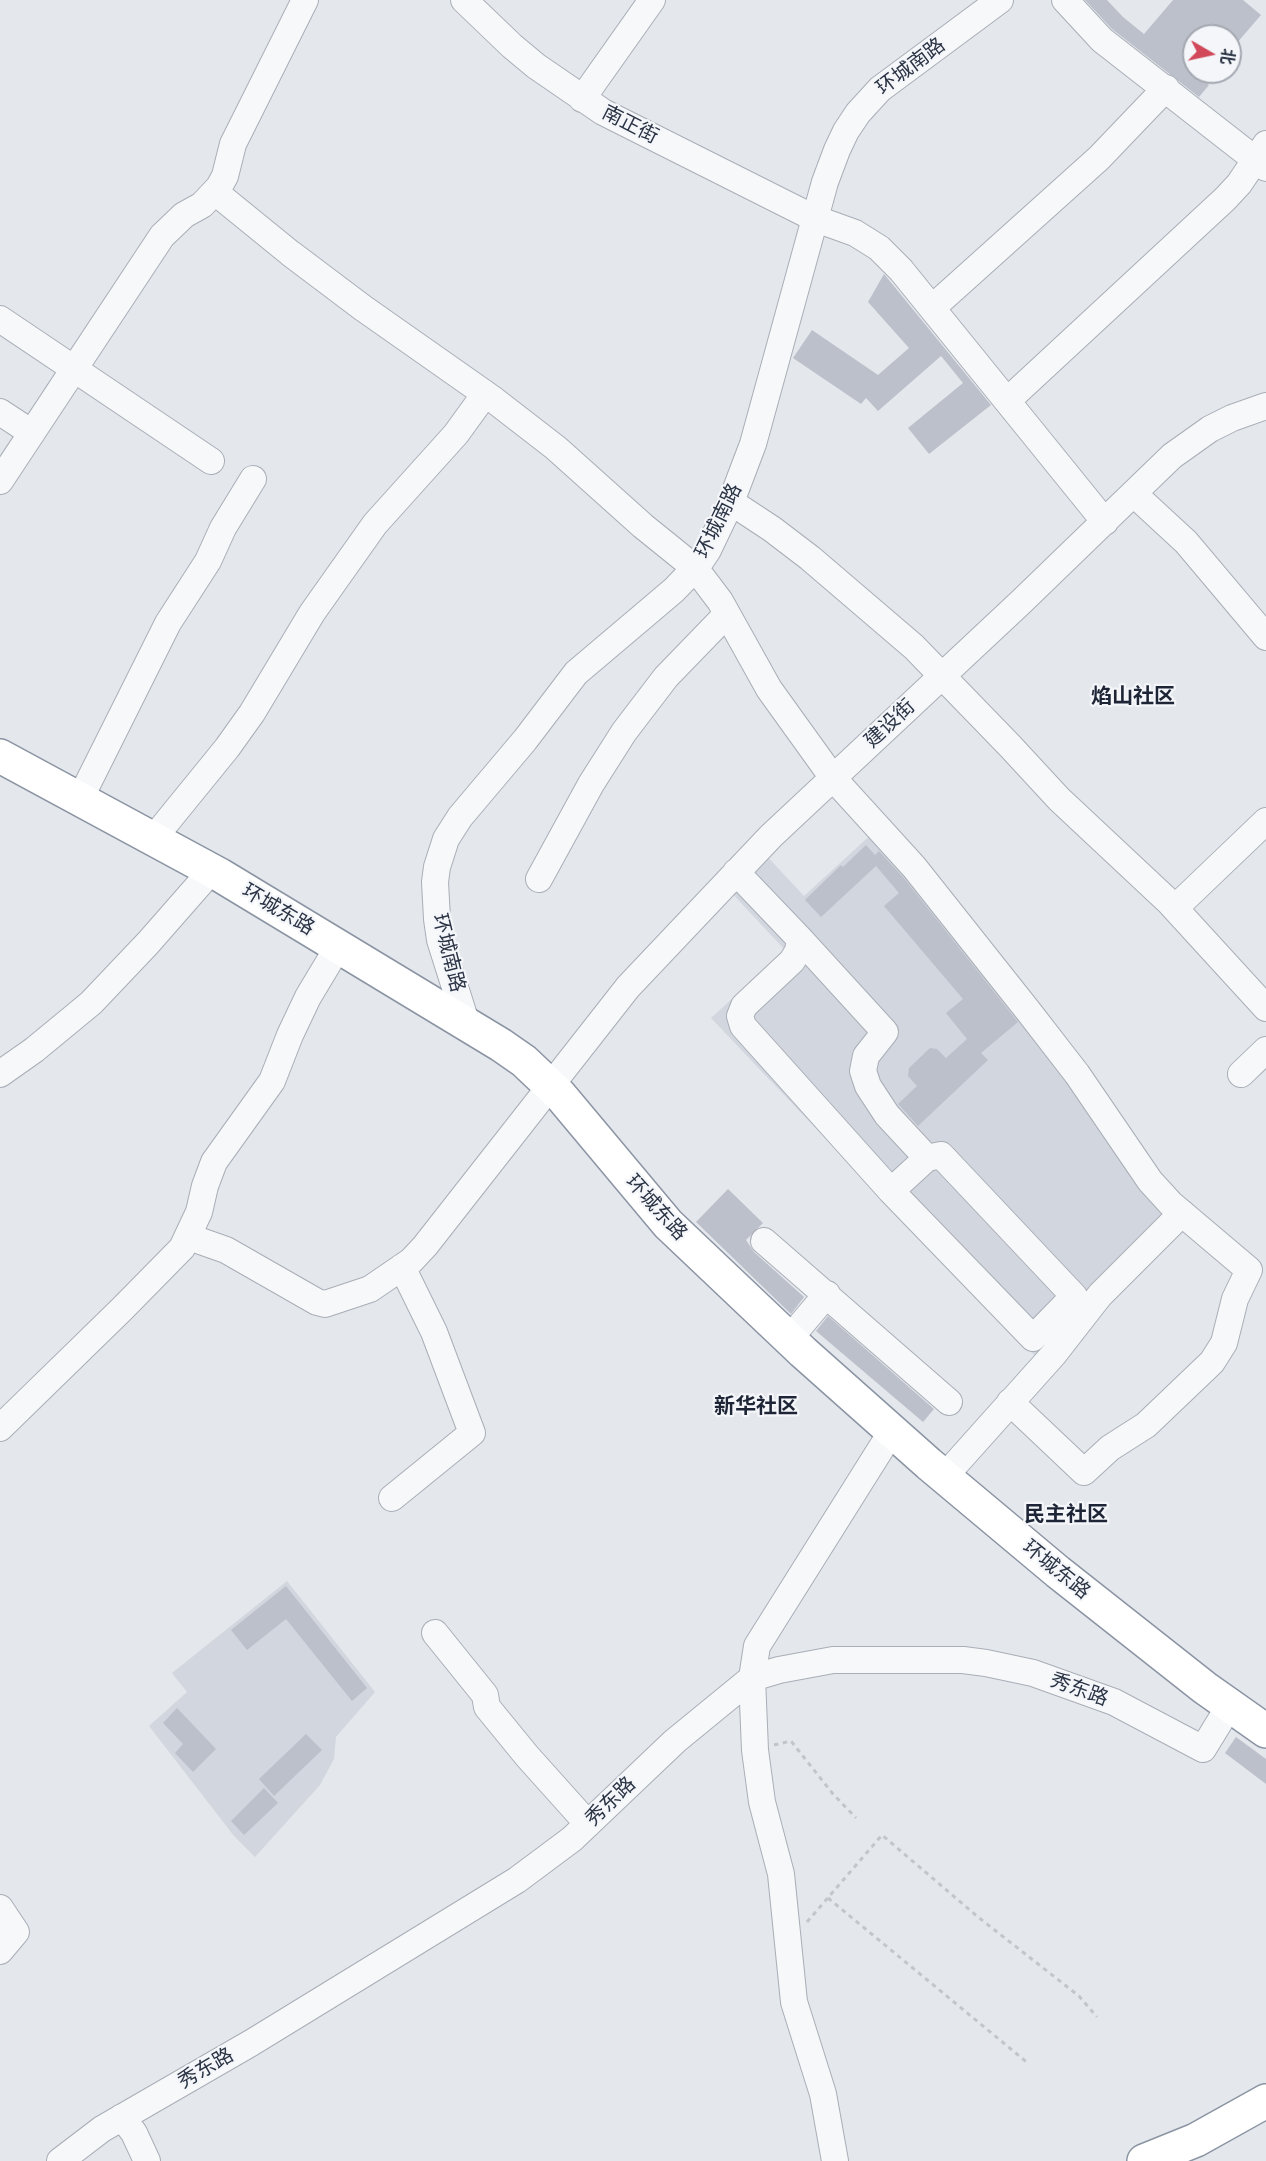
<!DOCTYPE html>
<meta charset="utf-8">
<style>
body{margin:0}
#map{position:relative;width:1266px;height:2161px;overflow:hidden;background:#e4e7ec;font-family:Manrope,"Noto Sans SC",sans-serif}
canvas{display:block}
.north{position:absolute;left:1182px;top:24px;width:60px;height:60px;box-sizing:border-box;background:#f4f6f9;border:2px solid #a4a8b1;border-radius:50%;rotate:99deg;font-size:16px;font-weight:700;line-height:24px;text-align:center;color:#2b3445}
.north::after{content:'';display:block;margin:auto;width:21px;height:27px;background:#d1495b;clip-path:polygon(50% 0,100% 100%,50% 72%,0 100%)}
</style>
<div id="map">
<canvas width="1266" height="2161"></canvas>
<div class="north">北</div>
</div>
<script>
const context = document.querySelector('canvas').getContext('2d');
context.lineJoin = 'round';
function fill(path, color) { context.fillStyle = color; context.fill(path, 'evenodd'); }
const poly = rows => new Path2D(rows.map(r => 'M' + r).join(''));
function strokePath(path, color, width, dash) { context.strokeStyle = color; context.lineWidth = width; context.lineCap = dash ? 'butt' : 'round'; context.setLineDash(dash || []); context.stroke(path); }
function write(font, color, halo, rows, align = 'center') {
  context.font = font + ' Manrope,"Noto Sans SC",sans-serif'; context.lineWidth = 4.5; context.setLineDash([]); context.textBaseline = 'middle'; context.strokeStyle = halo; context.fillStyle = color; for (const [text, x, y, turn = 0] of rows) {
    context.save(); context.translate(x, y); context.rotate((+turn || 0) * Math.PI / 180); context.textAlign = isNaN(turn) ? turn : align; if (halo) context.strokeText(text, 0, 0); context.fillText(text, 0, 0); context.restore();
  }
}
const built = poly([
 [875,831,1176,1214,1039,1360,937,1256,711,1018,785,950,729,890,764,853,804,896],
 [287,1581,375,1692,336,1737,334,1759,320,1785,255,1857,234,1836,149,1726,187,1692,172,1673]
]);
const building = poly([
 [1085,0,1107,0,1123,17,1144,34,1173,0,1243,0,1261,15,1230,51,1230,36,1194,36,1194,72,1212,72,1205,81,1209,85,1199,97,1112,29],
 [884,274,991,405,929,454,908,428,963,383,941,356,878,411,866,398,861,404,793,358,812,330,878,375,909,348,868,302],
 [866,845,875,855,879,851,903,877,1018,1022,981,1053,988,1060,918,1126,898,1104,917,1086,908,1076,909,1068,930,1048,937,1049,946,1058,967,1039,946,1013,963,999,884,906,899,893,876,866,821,917,805,900,841,865,843,867],
 [728,1189,763,1223,746,1240,754,1252,804,1297,791,1314,696,1222],
 [828,1316,934,1409,923,1422,816,1331],
 [286,1586,367,1688,352,1701,286,1619,247,1650,231,1630],
 [177,1708,216,1749,193,1772,175,1753,183,1744,163,1723],
 [306,1734,322,1750,274,1796,259,1779],
 [1236,1737,1266,1759,1266,1784,1225,1753],
 [264,1788,278,1803,244,1835,231,1821]
]);
const path = poly([
 [774,1745,791,1741,833,1794,856,1818],
 [828,1898,1029,2064],
 [807,1922,882,1835,978,1917,1079,1996,1097,2017]
]);
const minor = poly([
 [464,0,512,46,536,66,603,112,816,219,855,233,879,248,901,270,1105,522],
 [1065,0,1102,40,1266,168],
 [582,99,652,0],
 [215,192,290,253,363,308,494,400,556,448,643,526,695,568,720,601,769,689,833,778,914,867,1029,1012,1077,1074,1150,1181,1171,1204,1249,1270,1235,1299,1224,1343,1212,1362,1146,1425,1110,1448,1084,1472,1010,1402],
 [932,308,1099,158,1166,88],
 [0,319,211,461],
 [1007,401,1225,199,1239,184,1266,144],
 [0,412,32,433],
 [0,481,162,236,184,215,202,205,219,187,225,176,233,144,305,0],
 [1134,494,1186,542,1266,637],
 [731,502,772,529,810,558,914,647,1010,746,1059,799,1169,902,1266,1008],
 [80,799,168,623,208,561,223,528,253,479],
 [153,839,227,748,252,713,312,613,375,524,456,434,485,394],
 [736,872,800,939,885,1032,866,1056,863,1071,868,1086,887,1115,927,1158],
 [539,879,591,784,624,732,666,677,727,614],
 [1175,908,1266,821],
 [800,939,798,951,792,961,744,1006,740,1016,743,1026,891,1191,927,1158,941,1155,1074,1296,1033,1338,891,1191],
 [467,1025,440,940,437,919,435,882,437,867,446,839,460,817,525,740,576,673,674,590,698,565,708,550,731,502,753,444,825,182,837,150,846,131,858,113,880,89,1000,0],
 [0,1074,34,1050,91,1003,148,943,212,870],
 [1241,1074,1266,1050],
 [189,1237,226,1250,317,1302,325,1304,370,1289,411,1261,425,1246,628,987,771,836,1021,602,1172,456,1210,429,1232,418,1266,406],
 [764,1241,949,1402],
 [789,1339,827,1294],
 [0,1428,122,1309,182,1248,199,1212,205,1186,214,1162,272,1081,290,1035,308,997,338,947],
 [944,1477,1054,1354,1100,1295,1182,1213],
 [392,1498,472,1433,434,1332,402,1267],
 [435,1633,485,1695,487,1707,527,1756,588,1824],
 [0,1908,16,1932,0,1951],
 [122,2117,134,2133,147,2161],
 [60,2161,102,2129,251,2043,517,1880,572,1839,675,1741,752,1678,779,1670,833,1660,963,1660,986,1663,1033,1673,1114,1702,1203,1749,1230,1705],
 [835,2161,823,2094,794,2002,781,1874,762,1802,755,1750,752,1678,757,1646,892,1431]
]);
const highway = poly([
 [0,756,220,875,501,1045,524,1061,560,1095,668,1224,803,1352,929,1464,1058,1572,1205,1688,1266,1731],
 [1144,2161,1196,2140,1266,2101]
]);
const streetNames = [
 ["环城南路",911,67,-37],
 ["南正街",630,125,27],
 ["环城南路",719,521,-64],
 ["建设街",890,724,-43],
 ["环城东路",278,910,31],
 ["环城南路",448,953,76],
 ["环城东路",656,1208,48],
 ["环城东路",1056,1570,39],
 ["秀东路",1079,1690,20],
 ["秀东路",611,1802,-44],
 ["秀东路",206,2069,-30]
];
const neighbourhoodNames = [
 ["焰山社区",1133,697],
 ["新华社区",756,1407],
 ["民主社区",1066,1515]
];
fill(built, '#d2d6de');
fill(building, '#bbc0ca');
strokePath(minor, '#a9aeb7', 28);
strokePath(highway, '#8b94a3', 36);
strokePath(path, '#c2c5cb', 3, [4.5, 4.5]);
strokePath(minor, '#f7f8fa', 26);
strokePath(highway, '#fff', 33);
write('20px', '#2b3445', '#f4f6f9', streetNames);
write('bold 21px', '#1d2536', '#f4f6f9', neighbourhoodNames);
</script>
